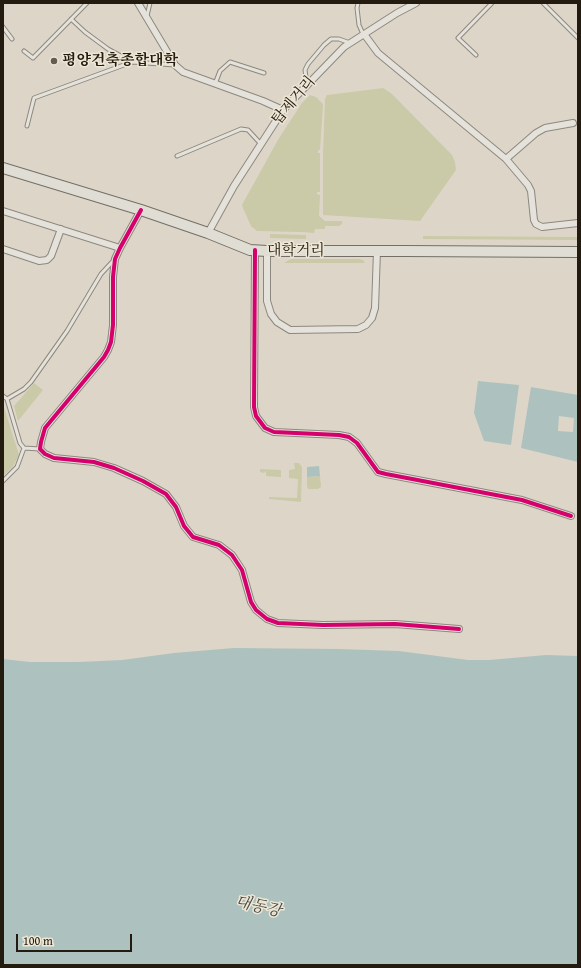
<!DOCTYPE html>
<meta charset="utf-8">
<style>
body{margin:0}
#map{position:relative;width:581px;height:968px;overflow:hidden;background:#ddd6c8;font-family:"Gentium Book Plus",serif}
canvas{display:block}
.frame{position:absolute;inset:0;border:4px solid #241b10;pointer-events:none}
.scale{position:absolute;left:16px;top:934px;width:116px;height:18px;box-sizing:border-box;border:2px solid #241b10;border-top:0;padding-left:5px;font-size:12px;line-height:14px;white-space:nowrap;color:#241b10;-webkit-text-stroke:3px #eee7d6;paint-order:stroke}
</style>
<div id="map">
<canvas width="581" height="968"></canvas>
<div class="frame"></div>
<div class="scale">100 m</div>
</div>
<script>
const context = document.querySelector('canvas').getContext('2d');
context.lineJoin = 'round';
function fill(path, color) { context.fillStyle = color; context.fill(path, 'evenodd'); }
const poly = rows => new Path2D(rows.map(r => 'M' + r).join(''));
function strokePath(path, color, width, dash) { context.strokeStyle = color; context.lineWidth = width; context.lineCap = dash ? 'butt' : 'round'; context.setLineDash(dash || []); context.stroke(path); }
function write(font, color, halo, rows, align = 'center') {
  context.font = font + ' "Gentium Book Plus","Noto Serif KR",serif'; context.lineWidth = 3; context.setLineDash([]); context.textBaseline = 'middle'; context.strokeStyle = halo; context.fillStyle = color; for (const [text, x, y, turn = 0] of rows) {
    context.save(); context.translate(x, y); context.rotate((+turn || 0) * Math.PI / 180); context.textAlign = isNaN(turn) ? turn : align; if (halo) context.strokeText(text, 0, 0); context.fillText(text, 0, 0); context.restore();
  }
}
const green = poly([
 [383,88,392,94,452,155,455,162,456,170,420,221,323,215,323,155,325,99,327,95],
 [310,95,316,97,323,104,320,150,318,150,318,153,320,153,320,192,317,192,317,194,320,195,319,216,325,221,342,221,342,224,339,226,325,226,325,229,315,229,314,233,302,232,257,231,251,226,242,206,243,203,279,138,302,103],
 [270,234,306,235,306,239,270,238],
 [423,236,578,237,578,240,423,239],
 [291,259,358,259,363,260,365,263,284,263],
 [34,383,43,390,18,421,14,406],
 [3,404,19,455,12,468,3,476],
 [294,463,299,463,302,467,301,502,269,499,269,497,297,498,298,479,289,478,289,470,295,469],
 [260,469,281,470,281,477,266,476,266,471,264,473,260,472],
 [320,476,321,487,318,489,308,489,307,486,307,477]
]);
const water = poly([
 [478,381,519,385,511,445,484,441,474,413],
 [531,387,578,395,578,462,521,448],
 [559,416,574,418,573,432,558,431],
 [319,466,320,476,307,477,307,467],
 [234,648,339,649,399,651,468,660,489,660,546,655,578,656,578,965,3,965,3,659,30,662,79,662,122,660,174,653]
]);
const lane = poly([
 [358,3,357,8,359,25,363,34],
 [543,3,578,38],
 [147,16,150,3],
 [71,19,85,32,108,49,132,62,175,65],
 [3,27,12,39],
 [24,51,33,58,87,3],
 [476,55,458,38,492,3],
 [215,84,220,71,230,62,264,73],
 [307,84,305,70,308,64,324,45,331,39,339,39,350,43],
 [27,126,34,98,132,62],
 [177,156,241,129,248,130,260,143],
 [3,396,7,399,20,443,24,448,40,449],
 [7,399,24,389,31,382,67,331,101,274,114,260],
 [3,481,17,467,24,448]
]);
const street = poly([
 [138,3,175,65,183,72,263,101,283,110],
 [364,34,378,53,506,159,528,185,531,191,534,220,536,224,542,227,578,223],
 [506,159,536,133,545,128,573,123],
 [141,210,120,248,115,259,113,277,113,325,111,342,108,350,104,357,45,428,41,442,40,449,45,454,54,458,94,462,114,468,143,481,166,494,176,507,184,526,193,537,219,545,232,555,242,570,251,602,256,610,267,619,278,623,323,625,395,624,459,629],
 [3,211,120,248],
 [208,233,234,186,283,110,344,47,397,13,416,3],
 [3,249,39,261,47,260,51,256,61,229],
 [255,250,254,407,256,416,265,428,274,432,339,435,349,437,357,443,378,472,386,474,522,500,571,516],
 [267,251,267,301,271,314,277,322,290,330,358,329,366,325,372,318,375,308,377,251]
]);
const primary = poly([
 [3,168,141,210,208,233,250,250,267,251,405,251,578,252]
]);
const cycleway = poly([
 [141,210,120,248,115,259,113,277,113,325,111,342,108,350,104,357,45,428,41,442,40,449,45,454,54,458,94,462,114,468,143,481,166,494,176,507,184,526,193,537,219,545,232,555,242,570,251,602,256,610,267,619,278,623,323,625,395,624,459,629],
 [255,250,254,407,256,416,265,428,274,432,339,435,349,437,357,443,378,472,386,474,522,500,571,516]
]);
const markers = [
 [54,61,4,"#655c50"]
];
const poiNames = [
 ["평양건축종합대학",62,61]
];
const streetNames = [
 ["탑제거리",294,101,-50],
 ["대학거리",296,251]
];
const waterNames = [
 ["대동강",258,907,13]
];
fill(green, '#cac9a8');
fill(water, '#adc2be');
strokePath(lane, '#8d887f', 5);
strokePath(street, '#8d887f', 8);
strokePath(primary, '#736f66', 12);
strokePath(lane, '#e5e2db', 3);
strokePath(street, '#e5e2db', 6);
strokePath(primary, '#e0ddd4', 10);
strokePath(cycleway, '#d6006c', 4);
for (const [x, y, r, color] of markers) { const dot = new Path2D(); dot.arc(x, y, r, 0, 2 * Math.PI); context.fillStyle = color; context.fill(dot); strokePath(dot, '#eee7d6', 1.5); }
write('bold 15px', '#241b10', '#eee7d6', poiNames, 'left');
write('15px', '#241b10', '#eee7d6', streetNames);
write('italic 16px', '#474a43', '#eee7d6', waterNames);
</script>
